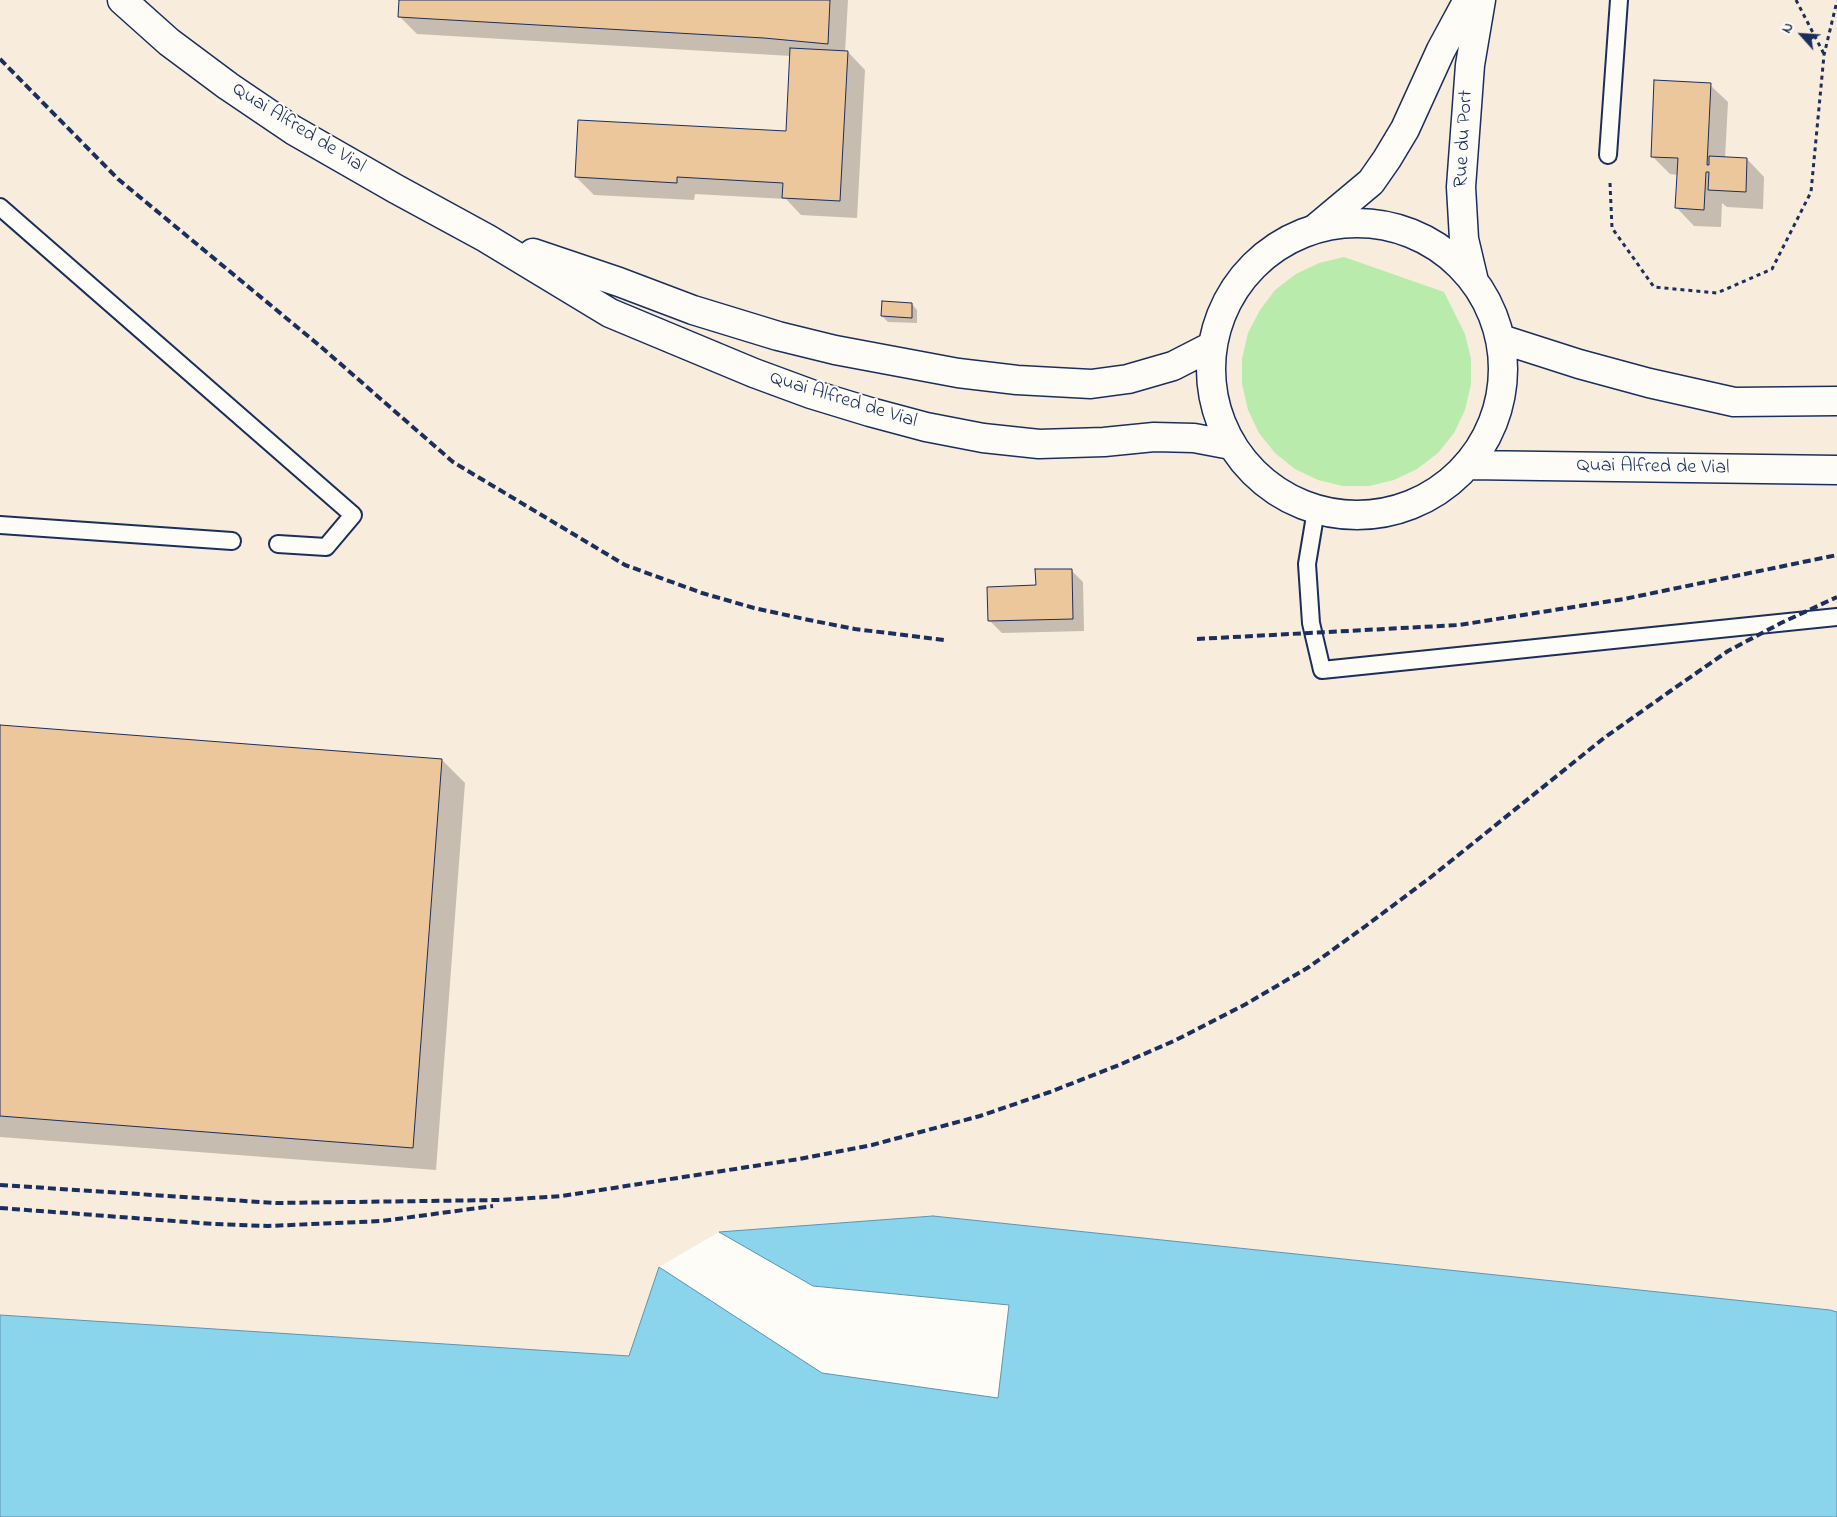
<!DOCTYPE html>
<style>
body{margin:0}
#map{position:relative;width:1837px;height:1517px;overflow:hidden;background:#fdfcf7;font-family:"Indie Flower",sans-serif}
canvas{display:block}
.north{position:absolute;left:1777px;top:10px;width:50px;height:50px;-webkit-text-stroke:4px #fdfcf7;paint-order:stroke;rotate:296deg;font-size:14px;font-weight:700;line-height:20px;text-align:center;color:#1b2f5e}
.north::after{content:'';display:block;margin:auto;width:18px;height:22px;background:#1b2f5e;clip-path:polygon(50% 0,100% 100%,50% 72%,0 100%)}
</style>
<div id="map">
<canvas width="1837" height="1517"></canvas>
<div class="north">N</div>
</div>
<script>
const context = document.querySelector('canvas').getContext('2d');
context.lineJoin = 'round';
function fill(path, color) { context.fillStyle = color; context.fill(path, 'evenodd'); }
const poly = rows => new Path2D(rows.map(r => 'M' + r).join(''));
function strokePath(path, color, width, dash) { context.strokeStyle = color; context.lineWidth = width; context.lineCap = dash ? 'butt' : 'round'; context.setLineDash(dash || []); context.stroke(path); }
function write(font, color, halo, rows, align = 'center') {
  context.font = font + ' "Indie Flower",sans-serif'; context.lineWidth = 4; context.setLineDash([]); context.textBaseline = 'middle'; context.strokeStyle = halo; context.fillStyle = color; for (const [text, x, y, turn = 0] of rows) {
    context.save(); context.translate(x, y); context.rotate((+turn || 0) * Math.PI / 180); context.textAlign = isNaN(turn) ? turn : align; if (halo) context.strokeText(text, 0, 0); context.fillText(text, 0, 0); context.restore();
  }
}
const built = poly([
 [0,0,1837,0,1837,1312,1830,1310,933,1216,719,1232,659,1267,629,1356,0,1315]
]);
const green = poly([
 [1344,257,1444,292,1465,334,1471,359,1471,384,1465,410,1454,433,1438,453,1417,469,1394,480,1369,486,1343,486,1318,480,1295,469,1275,453,1259,433,1248,410,1242,384,1242,359,1248,333,1260,310,1275,290,1296,274,1319,263]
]);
const water = poly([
 [933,1216,1830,1310,1837,1312,1837,1517,0,1517,0,1315,629,1356,659,1267,822,1373,998,1398,1009,1305,813,1286,719,1232,933,1216]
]);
const shadow = poly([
 [400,0,848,0,845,52,848,52,865,70,857,218,801,215,786,199,695,194,694,200,594,195,576,177,787,133,791,56,417,34,399,16],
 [1710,85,1728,102,1725,158,1747,159,1764,177,1763,209,1727,207,1722,203,1721,227,1694,226,1677,208,1678,175,1670,174,1652,156],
 [912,304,917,310,917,323,888,322,882,316],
 [1071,570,1083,582,1084,631,1002,633,990,621,1037,587],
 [0,727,442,760,465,783,436,1170,0,1137]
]);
const building = poly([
 [399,0,830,0,828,44,764,38,398,17,399,0],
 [790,48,848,51,840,201,782,198,783,183,677,177,677,183,575,177,578,120,786,131,790,48],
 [1654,80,1711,83,1707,165,1709,165,1709,156,1747,158,1746,192,1708,190,1709,172,1706,172,1704,210,1675,208,1678,158,1651,157,1654,80],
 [882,301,912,303,912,318,881,316,882,301],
 [1035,569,1072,569,1073,619,988,621,987,587,1036,585,1035,569],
 [0,725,442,759,413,1148,0,1116,0,725]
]);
const path = poly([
 [1796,0,1824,54],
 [1610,183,1612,228,1654,287,1717,293,1772,269,1811,192,1824,55,1837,1]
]);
const service = poly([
 [1608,155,1619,0],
 [0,207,353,515,326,547,278,544],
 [1316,510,1307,564,1311,623,1322,670,1837,617],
 [0,525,232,541]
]);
const minor = poly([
 [1316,228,1371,182,1387,159,1405,129,1441,50,1468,0],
 [1473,277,1464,239,1461,187,1470,65,1481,0]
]);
const secondary = poly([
 [122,0,169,42,228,86,293,130,396,189,486,238,610,313,754,373,811,394,870,412,926,427,983,438,1039,444,1104,442,1154,437,1194,438,1231,445],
 '1211 369a146 146 0 1 1 292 0a146 146 0 1 1-292 0Z',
 [533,253,619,282,693,310,778,336,835,350,958,373,1017,380,1091,384,1128,379,1173,366,1212,346],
 [1501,339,1579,364,1649,383,1734,402,1837,401],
 [1468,465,1837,470]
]);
const rail = poly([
 [0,59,118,179,320,346,453,462,625,565,702,593,754,608,809,620,855,629,944,640],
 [1197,639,1459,625,1624,599,1837,555],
 [0,1185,276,1203,500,1200,562,1196,799,1159,872,1145,980,1116,1050,1092,1119,1065,1176,1040,1246,1004,1309,967,1367,925,1431,877,1604,738,1669,692,1728,651,1781,623,1837,597],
 [0,1208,214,1224,268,1226,382,1221,493,1206]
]);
const streetNames = [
 ["Quai Alfred de Vial",298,129,32],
 ["Rue du Port",1465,139,-87],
 ["Quai Alfred de Vial",843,401,17],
 ["Quai Alfred de Vial",1653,468,1]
];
fill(built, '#f8ecdc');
fill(green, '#b9ebac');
fill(water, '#8ad5eb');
strokePath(water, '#5e93b3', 1);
fill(shadow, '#0003');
fill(building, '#ecc79c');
strokePath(building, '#1b2f5e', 1);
strokePath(service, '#1b2f5e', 20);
strokePath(minor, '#1b2f5e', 31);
strokePath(secondary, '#1b2f5e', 31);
strokePath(path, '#1b2f5e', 3, [4, 4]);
strokePath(service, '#fdfcf7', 16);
strokePath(minor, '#fdfcf7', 28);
strokePath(secondary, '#fdfcf7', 28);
strokePath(rail, '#1b2f5e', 4, [8, 4]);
write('20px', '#1b2f5e', '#fdfcf7', streetNames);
</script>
